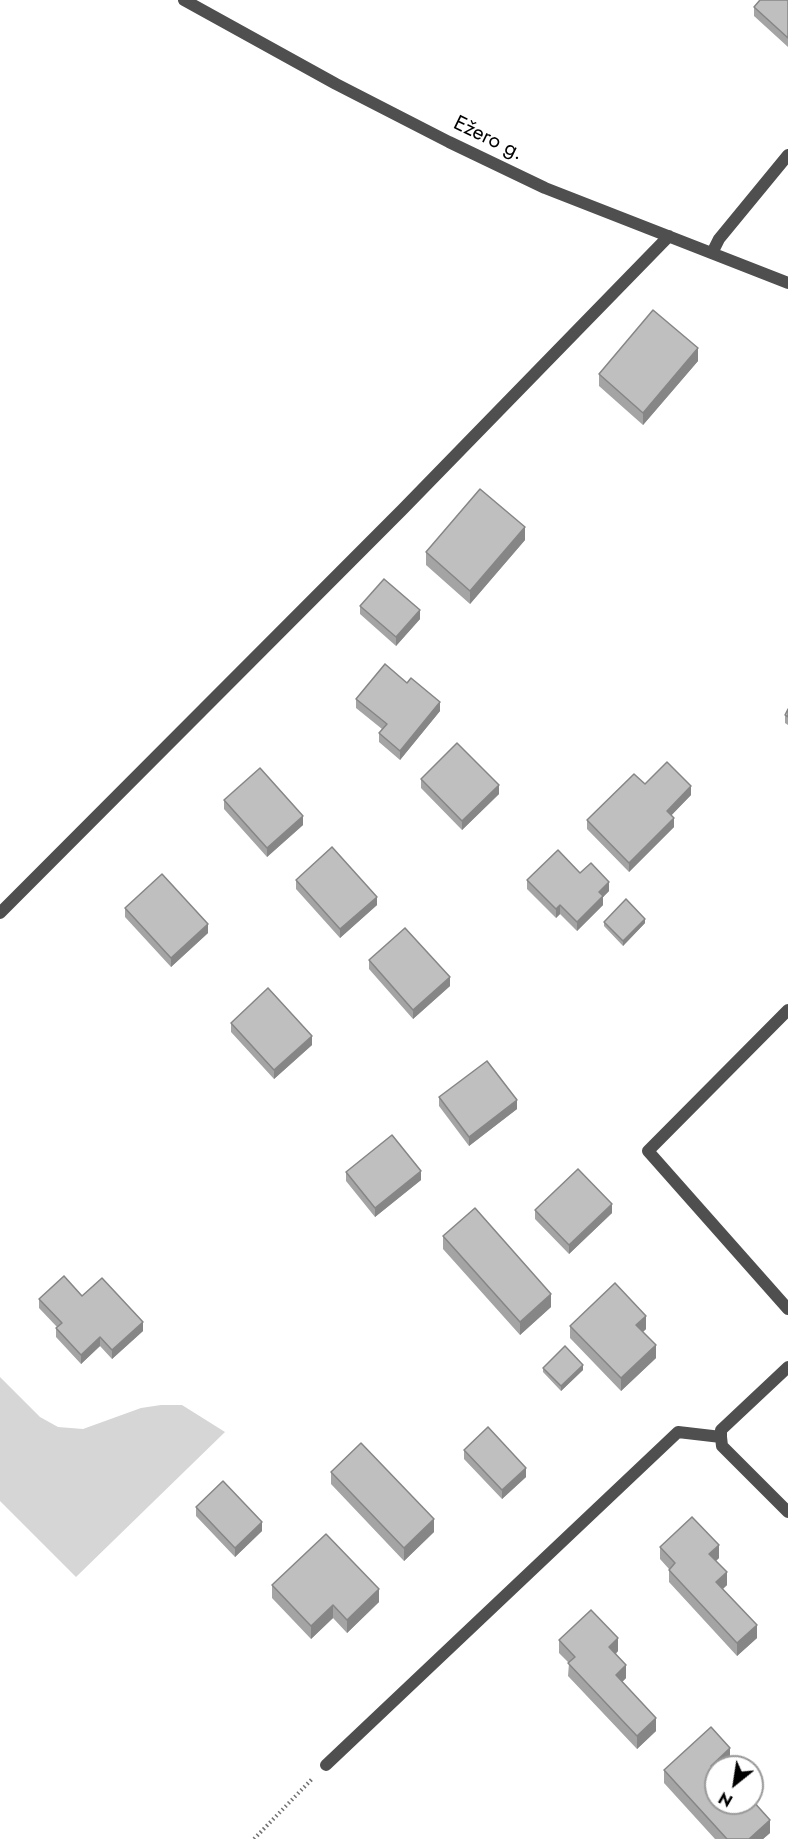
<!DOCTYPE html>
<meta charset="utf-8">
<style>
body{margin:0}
#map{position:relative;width:788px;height:1839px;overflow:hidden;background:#fff;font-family:Jost,sans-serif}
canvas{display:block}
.north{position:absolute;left:704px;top:1755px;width:60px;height:60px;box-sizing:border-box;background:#fff;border:2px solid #999;border-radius:50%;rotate:210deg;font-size:16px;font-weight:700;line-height:24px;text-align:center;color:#000}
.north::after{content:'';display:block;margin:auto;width:21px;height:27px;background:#000;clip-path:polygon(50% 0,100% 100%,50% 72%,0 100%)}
</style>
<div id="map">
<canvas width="788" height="1839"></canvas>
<div class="north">N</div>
</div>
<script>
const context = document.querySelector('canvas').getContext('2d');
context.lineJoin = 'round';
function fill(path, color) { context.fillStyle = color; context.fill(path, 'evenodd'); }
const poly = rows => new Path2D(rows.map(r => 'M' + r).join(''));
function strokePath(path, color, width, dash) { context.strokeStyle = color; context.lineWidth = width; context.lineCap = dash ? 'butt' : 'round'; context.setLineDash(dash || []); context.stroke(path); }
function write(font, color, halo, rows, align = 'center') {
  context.font = font + ' Jost,sans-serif'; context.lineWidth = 4.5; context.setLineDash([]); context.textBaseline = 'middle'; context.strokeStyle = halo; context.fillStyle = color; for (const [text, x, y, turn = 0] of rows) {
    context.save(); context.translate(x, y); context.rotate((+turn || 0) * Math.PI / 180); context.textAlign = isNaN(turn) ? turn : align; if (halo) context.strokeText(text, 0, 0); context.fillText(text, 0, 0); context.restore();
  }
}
const green = poly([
 [0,1377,40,1417,58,1427,83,1429,141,1408,161,1405,182,1405,225,1432,76,1577,0,1501]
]);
const path = poly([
 [254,1839,313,1778]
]);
const minor = poly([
 [184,0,336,84,449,142,545,188,788,283],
 [712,253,719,239,788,155],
 [0,913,403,509,669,236],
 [788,1010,648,1151,788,1309],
 [788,1367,721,1430,721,1437,722,1446,788,1512],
 [326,1765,678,1432,721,1437]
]);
const wall = poly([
 [788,0,788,47,754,16,754,7],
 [698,361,643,425,599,386,599,374],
 [525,540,470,604,426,565,426,552],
 [360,606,420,619,396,646,360,614],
 [356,699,440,711,400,760,379,742,379,733,382,729,356,708],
 [788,709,788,725,785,723,785,715],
 [421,779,499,794,462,830,421,788],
 [645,784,691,795,671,815,674,827,629,872,587,829,587,820],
 [224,800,303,825,267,857,224,809],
 [296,880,377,905,340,938,296,889],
 [527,880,609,891,603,897,603,905,577,931,560,914,556,918,527,889],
 [125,908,208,933,171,967,125,917],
 [604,922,645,923,623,946,604,926],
 [369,960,450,986,413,1019,369,969],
 [231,1023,312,1045,274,1079,231,1032],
 [439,1097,517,1109,469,1146,439,1106],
 [346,1172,421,1180,375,1217,346,1181],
 [535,1210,612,1213,569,1254,535,1219],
 [443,1236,551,1307,520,1335,443,1249],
 [82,1296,143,1331,112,1359,100,1346,81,1364,56,1337,56,1328,57,1327,39,1308,39,1299],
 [570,1326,646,1329,643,1332,656,1358,621,1391,570,1338],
 [543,1368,583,1370,561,1391,543,1372],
 [464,1450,526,1477,502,1499,464,1459],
 [331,1472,434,1532,404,1561,331,1484],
 [196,1507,262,1531,235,1557,196,1516],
 [660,1547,719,1558,716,1561,727,1585,723,1589,757,1638,737,1656,669,1582,669,1569,660,1559],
 [272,1585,379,1602,347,1633,333,1618,311,1639,272,1598],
 [559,1640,618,1651,616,1654,626,1678,622,1682,656,1731,637,1749,568,1676,569,1663,559,1653],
 [730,1761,724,1767,716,1767,716,1803,770,1833,763,1839,715,1839,664,1783,664,1770]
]);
const shadedWall = poly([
 [698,348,698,361,643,425,643,413],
 [525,527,525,540,470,604,470,591],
 [420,610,420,619,396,646,396,637],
 [440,702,440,711,400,760,400,751],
 [499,785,499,794,462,830,462,821],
 [691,786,691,795,667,820,667,811],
 [303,816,303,825,267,857,267,848],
 [674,818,674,827,629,872,629,863],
 [609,882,609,891,603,897,603,905,577,931,577,922,599,892],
 [377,897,377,905,340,938,340,929],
 [560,905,560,914,556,918,556,909],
 [645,919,645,923,623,946,623,941],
 [208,924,208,933,171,967,171,958],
 [450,977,450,986,413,1019,413,1010],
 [312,1036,312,1045,274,1079,274,1070],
 [517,1100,517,1109,469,1146,469,1137],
 [421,1171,421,1180,375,1217,375,1208],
 [612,1204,612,1213,569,1254,569,1245],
 [551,1294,551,1307,520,1335,520,1322],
 [646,1316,646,1329,636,1338,636,1325],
 [143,1322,143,1331,112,1359,112,1350],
 [100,1337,100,1346,81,1364,81,1355],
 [656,1345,656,1358,621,1391,621,1378],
 [583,1365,583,1370,561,1391,561,1386],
 [526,1468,526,1477,502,1499,502,1490],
 [434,1519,434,1532,404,1561,404,1548],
 [262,1522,262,1531,235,1557,235,1548],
 [719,1545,719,1558,709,1567,709,1554],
 [727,1572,727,1585,716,1595,716,1582],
 [379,1589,379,1602,347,1633,347,1620],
 [333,1605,333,1618,311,1639,311,1626],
 [757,1625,757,1638,737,1656,737,1643],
 [618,1638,618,1651,609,1659,609,1647],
 [626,1665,626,1678,616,1688,616,1675],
 [656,1718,656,1731,637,1749,637,1736],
 [730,1748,730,1761,724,1767,716,1767,716,1774,711,1766],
 [770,1820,770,1833,763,1839,749,1839]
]);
const building = poly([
 [760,0,788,0,788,38,754,7,760,0],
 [653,310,698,348,643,413,599,374,653,310],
 [480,489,525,527,470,591,426,552,480,489],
 [384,579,420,610,396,637,360,606,384,579],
 [385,664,407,683,411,678,440,702,400,751,379,733,387,724,356,699,385,664],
 [788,709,788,717,785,715,788,709],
 [457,743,499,785,462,821,421,779,457,743],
 [667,762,691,786,667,811,674,818,629,863,587,820,634,774,645,784,667,762],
 [260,768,303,816,267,848,224,800,260,768],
 [332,847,377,897,340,929,296,880,332,847],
 [558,850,580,873,591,863,609,882,599,892,603,896,577,922,560,905,556,909,527,880,558,850],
 [162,874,208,924,171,958,125,908,162,874],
 [626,899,645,919,623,941,604,922,626,899],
 [405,928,450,977,413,1010,369,960,405,928],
 [268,988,312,1036,274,1070,231,1023,268,988],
 [487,1061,517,1100,469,1137,439,1097,487,1061],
 [392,1135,421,1171,375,1208,346,1172,392,1135],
 [578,1169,612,1204,569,1245,535,1210,578,1169],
 [475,1208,551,1294,520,1322,443,1236,475,1208],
 [64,1276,82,1296,102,1278,143,1322,112,1350,100,1337,81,1355,56,1328,62,1323,39,1299,64,1276],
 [615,1283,646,1316,636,1325,656,1345,621,1378,570,1326,615,1283],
 [565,1346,583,1365,561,1386,543,1368,565,1346],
 [488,1427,526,1468,502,1490,464,1450,488,1427],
 [361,1443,434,1519,404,1548,331,1472,361,1443],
 [223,1481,262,1522,235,1548,196,1507,223,1481],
 [692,1517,719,1545,709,1554,727,1572,716,1582,757,1625,737,1643,669,1570,675,1563,660,1547,692,1517],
 [326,1534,379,1589,347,1620,333,1605,311,1626,272,1585,326,1534],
 [591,1610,618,1638,609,1647,626,1665,616,1675,656,1718,637,1736,568,1663,575,1657,559,1640,591,1610],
 [711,1727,730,1748,711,1766,716,1772,716,1803,752,1803,752,1800,770,1820,749,1839,727,1839,664,1770,711,1727]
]);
const streetNames = [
 ["Ežero g.",488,139,26]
];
fill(green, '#d6d6d6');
strokePath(path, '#717171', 4, [1.5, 3]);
strokePath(minor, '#4f4f4f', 12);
fill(wall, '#a4a4a4');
fill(shadedWall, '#868686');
fill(building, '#bfbfbf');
strokePath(building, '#868686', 1.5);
write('21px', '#000', '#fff', streetNames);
</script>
